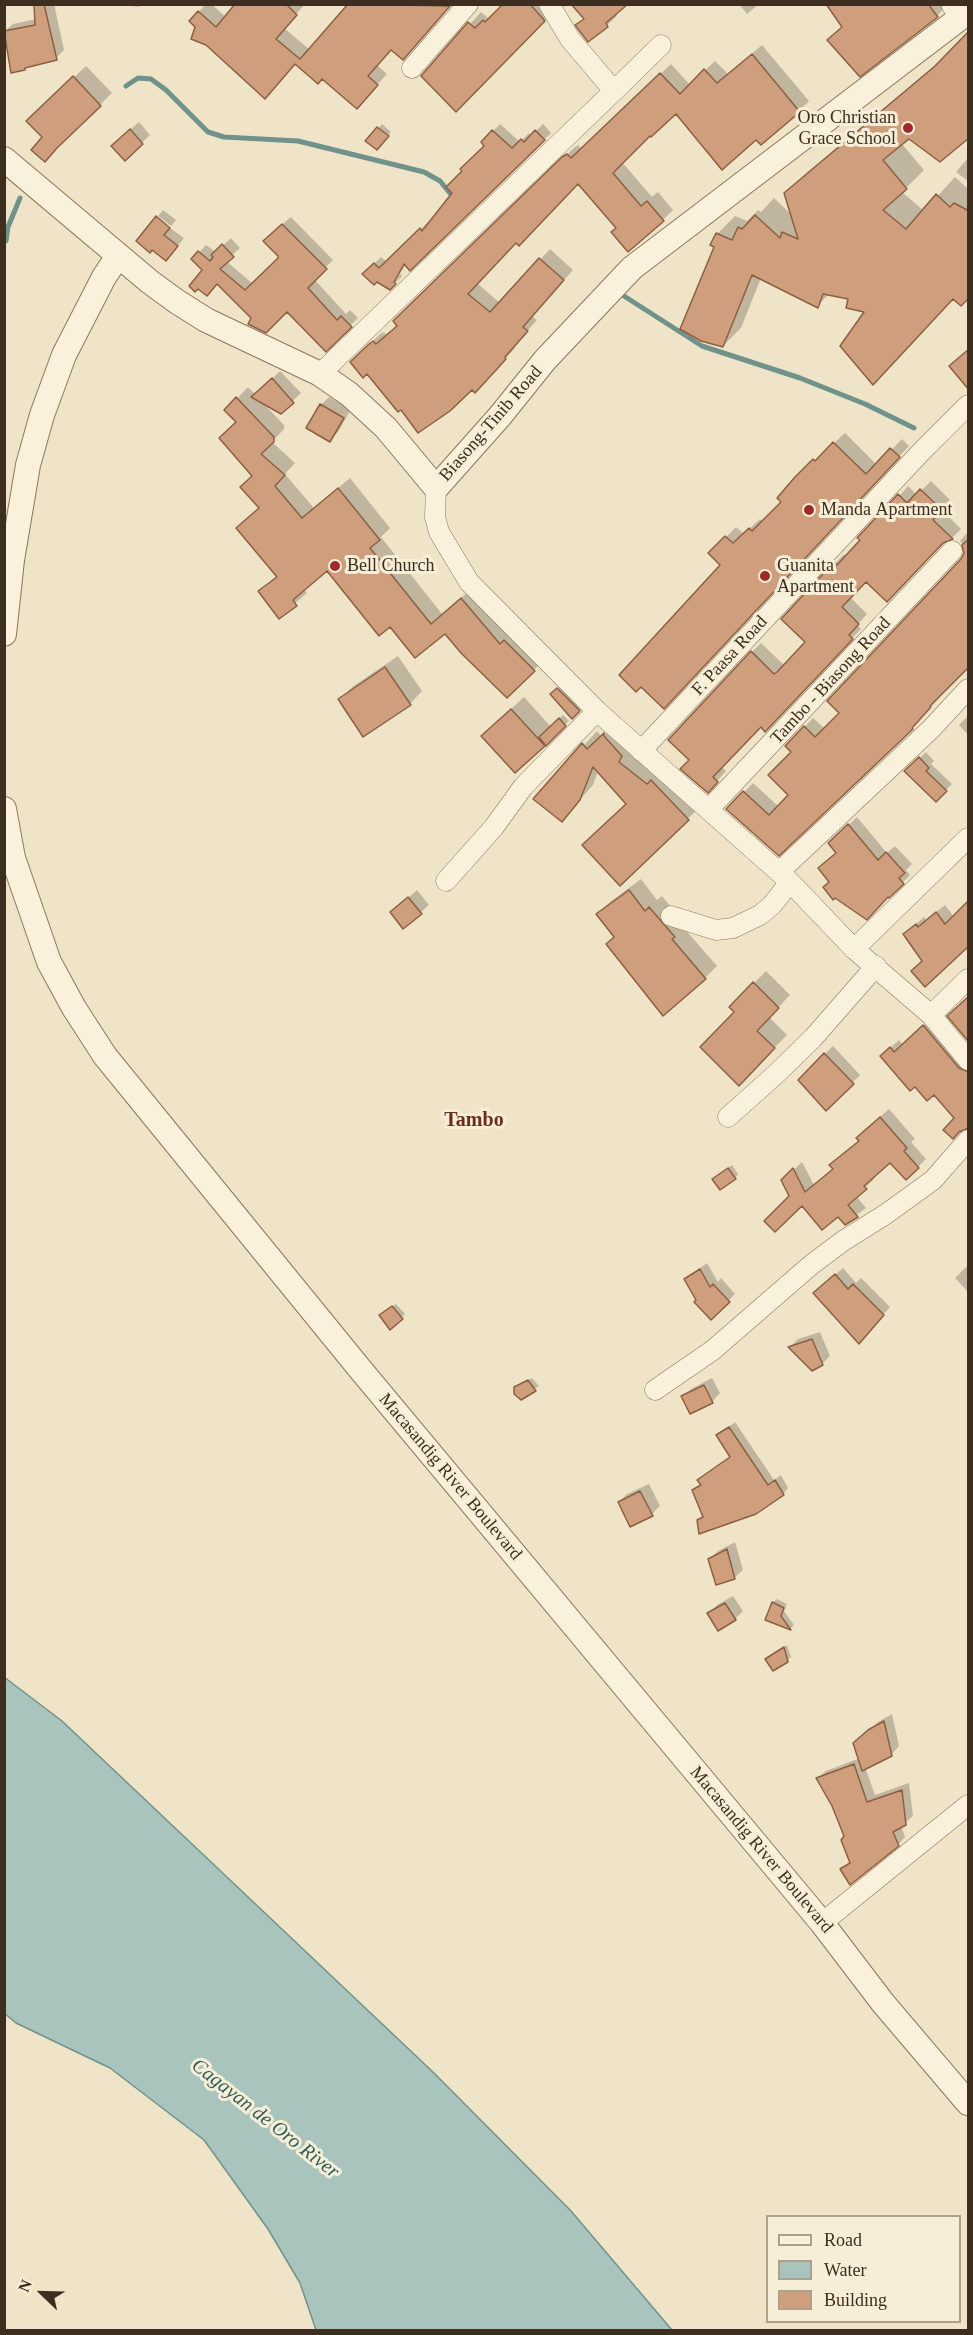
<!DOCTYPE html>
<style>
body{margin:0}
#map{position:relative;width:973px;height:2335px;overflow:hidden;background:#f0e4c8;font-family:Georgia,serif}
canvas{display:block}
.frame{position:absolute;inset:0;border:6px solid #3d2e20;pointer-events:none}
.legend{position:absolute;left:766px;top:2215px;width:195px;height:108px;box-sizing:border-box;background:#f7eed8;border:2px solid #ada18e;margin:0;padding:8px 10px;list-style:none;font-size:18px;color:#3d2e20}
.legend li{display:flex;align-items:center;gap:12px;height:30px}
.legend b{width:30px;border:2px solid #ada18e}
.north{position:absolute;left:12px;top:2263px;width:60px;height:60px;-webkit-text-stroke:4px #f7eed8;paint-order:stroke;rotate:293deg;font-size:16px;font-weight:700;line-height:24px;text-align:center;color:#3d2e20}
.north::after{content:'';display:block;margin:auto;width:21px;height:27px;background:#3d2e20;clip-path:polygon(50% 0,100% 100%,50% 72%,0 100%)}
</style>
<div id="map">
<canvas width="973" height="2335"></canvas>
<div class="frame"></div>
<ul class="legend">
<li><b style="height:8px;background:#faf1dc"></b>Road</li>
<li><b style="height:16px;background:#a9c4bc"></b>Water</li>
<li><b style="height:16px;background:#cf9f7d"></b>Building</li>
</ul>
<div class="north">N</div>
</div>
<script>
const context = document.querySelector('canvas').getContext('2d');
context.lineJoin = 'round';
function fill(path, color) { context.fillStyle = color; context.fill(path, 'evenodd'); }
const poly = rows => new Path2D(rows.map(r => 'M' + r).join(''));
function strokePath(path, color, width, dash) { context.strokeStyle = color; context.lineWidth = width; context.lineCap = dash ? 'butt' : 'round'; context.setLineDash(dash || []); context.stroke(path); }
function write(font, color, halo, rows, align = 'center') {
  context.font = font + ' Georgia,serif'; context.lineWidth = 6; context.setLineDash([]); context.textBaseline = 'middle'; context.strokeStyle = halo; context.fillStyle = color; for (const [text, x, y, turn = 0] of rows) {
    context.save(); context.translate(x, y); context.rotate((+turn || 0) * Math.PI / 180); context.textAlign = isNaN(turn) ? turn : align; if (halo) context.strokeText(text, 0, 0); context.fillText(text, 0, 0); context.restore();
  }
}
const water = poly([
 [4,1677,62,1721,434,2073,571,2211,672,2330,316,2330,300,2283,268,2229,204,2140,110,2068,16,2023,5,2014,4,1677]
]);
const shadow = poly([
 [54,4,64,50,56,58,29,65,25,69,4,32,13,24,36,19,34,13,42,5],
 [118,4,141,4,139,7],
 [206,4,211,4,226,17,237,4,305,4,284,28,310,50,350,4,451,4,413,49,392,48,377,65,387,74,366,97,296,63,197,27,191,21],
 [505,4,551,4,555,9,456,110,423,76,481,12,488,18],
 [739,4,759,4,747,14],
 [828,4,948,4,937,16,843,26],
 [616,13,617,16,607,25,588,39,577,25,585,18],
 [762,45,809,101,799,111,757,138,676,112,650,134,622,162,652,197,658,192,673,210,663,220,618,228,578,182,516,241,477,283,500,303,550,249,573,270,532,316,537,320,514,346,515,348,475,391,471,388,401,407,367,372,352,362,380,334,384,332,386,335,398,325,395,321,574,148,578,145,582,149,671,64,690,85,715,61,728,74],
 [951,52,909,137,901,143,924,170,902,192,924,211,955,177,968,189,968,296,867,311,850,298,829,294,817,306,761,278,741,328,723,346,717,234,735,216,747,221,758,210,761,212,774,198,792,215,786,194,804,175],
 [86,66,112,93,45,160,40,109],
 [139,122,150,135,125,159,121,138],
 [382,124,391,132,380,145,368,141],
 [500,124,520,142,529,133,531,136,543,124,551,133,410,269,406,264,400,274,402,276,390,288,364,274,381,257,387,262,428,222,429,225,486,145,483,142],
 [968,158,968,181,956,172],
 [163,210,176,220,171,226,158,216],
 [291,217,333,260,314,279,346,314,350,310,358,318,326,350,287,310,253,317,193,259,206,245,216,252,231,238,240,248,226,261,253,284,279,259,272,233],
 [156,218,184,238,172,253],
 [280,371,301,393,281,412,263,403,284,425,284,429,272,442,295,463,285,474,314,508,350,478,390,528,381,537,442,614,473,588,545,659,507,696,445,631,390,625,327,568,304,589,307,593,279,617,260,591,277,575,238,421,226,410,248,387,256,395],
 [329,397,351,409,338,432,330,440,321,405],
 [845,433,877,465,902,439,909,446,674,696,722,565,710,553,736,527,744,534,760,519,763,522,783,501,796,478],
 [931,481,950,500,941,509,961,529,952,538,866,580,850,597,867,614,857,625,861,629,775,720,761,725,722,767,726,771,708,791,691,760,752,652,761,643,784,665,807,642,783,619,844,554,847,556,908,486,917,495],
 [968,532,968,667,938,696,939,698,912,728,779,854,728,809,753,783,779,807,791,795,793,752,787,746,813,718,825,729,841,713,962,560,965,548,960,541],
 [398,656,422,691,410,704,340,700,352,687],
 [566,681,587,702,572,717,552,694],
 [524,697,551,727,563,715,569,721,515,771,496,723],
 [968,716,968,735,959,725],
 [617,722,701,806,620,883,628,803,598,771,593,785,562,820,536,798,597,731,602,737],
 [926,752,934,761,931,764,952,784,936,800,906,771],
 [857,817,887,853,895,846,912,864,906,870,910,875,889,896,831,881,837,853,830,843],
 [641,879,657,900,662,896,685,924,683,927,717,966,705,978,615,937,598,914,610,902],
 [417,890,429,905,404,927,392,912],
 [945,905,954,917,924,960,905,934,924,917,926,920],
 [766,971,790,995,769,1017,787,1035,739,1083,736,1012,731,1007],
 [932,1018,968,1060,968,1128,956,1118,935,1093,927,1099,890,1048,899,1040,903,1045],
 [833,1046,860,1075,826,1109,814,1065],
 [889,1109,915,1139,911,1142,926,1159,918,1167,890,1161,872,1177,874,1179,856,1196,866,1208,846,1223,838,1215,802,1204,791,1196,783,1180,802,1162,814,1185,834,1169,831,1165,860,1140,866,1129],
 [732,1165,738,1174,735,1178,717,1176],
 [707,1263,718,1282,721,1278,735,1294,711,1318,686,1279],
 [968,1265,968,1292,955,1278],
 [843,1268,856,1283,861,1278,890,1307,866,1335,822,1286],
 [396,1304,405,1314,390,1328,384,1312],
 [820,1332,830,1356,822,1364,790,1347,798,1339],
 [532,1378,539,1386,521,1398,515,1387],
 [712,1378,720,1393,712,1402,683,1397,691,1389],
 [735,1422,774,1480,781,1475,788,1488,783,1494,698,1520,704,1514,694,1490,701,1483,704,1475,731,1456,718,1435],
 [649,1484,660,1506,652,1514,619,1502,627,1494],
 [735,1542,743,1570,734,1578,710,1559,718,1551],
 [733,1596,743,1611,735,1619,709,1614,717,1605],
 [777,1599,787,1604,784,1611,794,1625,791,1628,767,1620,773,1602],
 [787,1645,791,1657,787,1661,766,1659],
 [892,1714,899,1746,891,1755,865,1767,875,1795,909,1783,913,1816,901,1826,905,1837,898,1845,842,1869,851,1861,846,1837,834,1805,818,1778,826,1771,860,1758,863,1735,878,1722]
]);
const stream = poly([
 [126,86,138,78,151,79,166,90,208,132,224,137,298,141,424,172,440,181,454,198],
 [6,241,8,227,20,198],
 [624,296,702,346,800,378,865,404,914,428]
]);
const building = poly([
 [34,4,44,4,57,60,25,68,25,70,11,73,4,31,35,25,34,4],
 [235,4,286,4,297,15,276,39,300,59,348,4,450,6,403,60,391,50,368,76,378,85,357,109,322,79,318,84,295,64,265,99,206,45,191,39,195,27,189,21,198,11,216,27,235,4],
 [503,4,530,4,545,21,456,112,421,76,468,22,475,28,483,20,485,22,503,4],
 [571,4,628,4,606,23,608,27,588,42,575,25,584,19,571,4],
 [826,4,928,4,938,17,860,77,827,40,842,27,826,4],
 [969,31,969,138,940,162,909,139,883,160,907,189,883,210,906,229,936,194,950,207,954,203,969,211,969,298,961,306,953,299,873,385,840,346,864,312,846,308,848,299,823,294,818,308,752,275,723,347,701,341,680,329,714,247,710,245,716,233,732,240,738,227,742,229,755,215,780,238,782,232,798,239,784,193,935,66,969,31],
 [752,54,800,112,761,145,756,140,722,170,676,114,651,137,650,136,613,173,641,206,647,201,664,221,628,252,611,232,616,228,578,184,519,246,516,243,468,294,490,312,539,258,564,280,523,327,528,331,505,357,506,359,497,369,475,393,472,390,450,411,418,433,401,410,398,412,367,374,363,378,350,362,369,344,373,341,376,344,397,326,393,321,562,157,567,154,571,158,660,73,680,94,704,69,717,83,752,54],
 [73,76,101,106,57,148,45,162,31,150,42,137,26,121,73,76],
 [377,127,389,136,377,150,365,141,377,127],
 [130,129,143,144,125,161,111,146,130,129],
 [492,130,512,148,521,139,524,142,535,130,545,140,410,271,404,264,394,282,396,284,390,290,377,282,374,285,362,274,374,263,379,268,420,228,422,231,452,193,446,187,462,171,460,169,484,146,481,142,492,130],
 [156,216,170,228,164,235,178,246,166,261,152,250,150,253,136,241,156,216],
 [282,224,327,269,308,288,337,320,341,316,352,327,326,352,287,312,266,333,248,324,251,318,217,284,207,296,198,289,195,292,189,286,202,270,191,259,198,251,210,261,213,257,211,255,222,244,234,257,220,269,245,290,278,258,278,256,263,241,282,224],
 [969,349,969,390,949,366,969,349],
 [272,378,294,403,281,414,251,397,272,378],
 [236,397,274,437,274,442,261,454,285,475,275,486,302,518,338,488,380,540,370,548,431,624,461,598,500,644,504,640,535,671,507,698,461,653,445,634,415,658,390,627,379,636,327,571,293,600,297,606,279,619,258,591,277,577,236,528,259,508,240,487,252,476,219,438,236,422,224,410,236,397],
 [320,404,344,418,330,442,306,428,320,404],
 [833,442,866,474,890,448,900,457,664,709,641,687,636,692,619,675,720,565,708,553,725,536,733,543,749,528,752,531,781,502,777,498,795,477,813,459,815,461,833,442],
 [920,489,942,510,933,520,953,539,943,543,887,602,866,582,842,607,859,624,849,635,853,639,765,732,761,727,713,777,718,782,708,793,680,769,689,760,668,740,751,651,774,674,777,672,805,642,781,619,834,562,837,565,860,540,857,538,898,494,907,503,920,489],
 [969,539,969,667,930,706,931,707,912,728,913,729,779,856,726,809,743,791,769,815,788,795,768,775,791,752,785,746,804,726,815,737,839,713,827,701,961,559,964,553,962,545,969,539],
 [385,667,411,705,363,737,338,699,385,667],
 [557,688,580,711,572,719,550,694,557,688],
 [511,709,545,746,515,773,481,736,511,709],
 [559,718,566,726,546,746,539,737,559,718],
 [604,733,604,736,622,756,619,762,647,784,651,780,689,820,620,886,582,845,626,804,593,767,580,800,562,822,533,799,582,743,587,749,604,733],
 [919,757,929,768,926,771,947,791,936,802,904,771,919,757],
 [848,824,878,860,886,852,905,873,899,878,904,884,889,898,888,897,867,920,835,898,833,900,823,887,829,882,818,868,836,853,828,843,848,824],
 [629,890,645,911,649,907,675,937,672,939,706,979,663,1016,606,944,614,937,596,914,629,890],
 [408,897,422,914,403,929,390,912,408,897],
 [969,900,969,946,925,987,911,971,922,961,903,934,916,924,918,927,936,912,945,924,969,900],
 [753,982,779,1008,757,1031,775,1048,739,1086,700,1047,734,1012,729,1007,753,982],
 [969,996,969,1042,947,1016,969,996],
 [923,1025,959,1068,969,1072,969,1128,959,1132,953,1139,943,1130,954,1118,934,1095,927,1101,915,1087,910,1091,880,1056,890,1047,894,1052,923,1025],
 [824,1053,854,1084,826,1111,798,1080,824,1053],
 [880,1117,907,1148,904,1151,919,1168,906,1180,890,1163,864,1186,867,1189,848,1205,858,1217,845,1225,838,1217,822,1230,802,1206,775,1232,764,1221,789,1196,781,1180,793,1168,805,1192,833,1169,829,1165,859,1141,856,1138,880,1117],
 [728,1168,736,1179,720,1190,712,1179,728,1168],
 [700,1269,710,1287,713,1284,730,1302,711,1320,694,1302,696,1300,684,1279,700,1269],
 [835,1274,848,1289,853,1284,884,1315,859,1344,813,1293,835,1274],
 [392,1306,403,1319,390,1330,379,1315,392,1306],
 [812,1339,823,1365,812,1371,788,1347,812,1339],
 [528,1380,536,1391,521,1400,514,1394,514,1387,528,1380],
 [704,1385,713,1403,690,1414,681,1396,704,1385],
 [729,1427,768,1485,775,1480,784,1495,756,1514,699,1534,697,1520,703,1517,692,1490,701,1485,697,1480,730,1457,716,1435,729,1427],
 [640,1491,653,1516,630,1527,618,1502,640,1491],
 [727,1549,735,1579,716,1585,708,1559,727,1549],
 [772,1602,784,1608,781,1616,791,1630,765,1620,772,1602],
 [725,1603,736,1620,718,1631,707,1613,725,1603],
 [784,1647,788,1662,773,1671,765,1659,784,1647],
 [884,1721,892,1756,862,1771,853,1743,868,1730,884,1721],
 [854,1764,867,1802,902,1790,906,1825,893,1832,899,1846,850,1885,840,1869,850,1863,841,1840,844,1836,832,1806,816,1778,854,1764]
]);
const minor = poly([
 [412,68,468,4],
 [614,91,661,45],
 [320,374,614,91,570,39,549,4],
 [436,488,435,517,439,532,469,582,597,711,790,882,854,949,931,1015,968,1060],
 [641,751,922,451,968,405],
 [709,809,952,551],
 [779,872,931,729,968,689],
 [446,881,494,827,523,787,597,711],
 [671,916,716,930,733,928,760,915,772,905,790,882],
 [854,949,968,838],
 [931,1015,968,979],
 [728,1117,775,1075,813,1038,876,966],
 [655,1390,713,1350,811,1265,843,1241,886,1214,933,1180,968,1140],
 [822,1923,968,1805]
]);
const tertiary = poly([
 [4,159,150,282,176,301,206,320,320,374,349,394,386,428,436,488,500,416,545,360,632,268,968,12],
 [4,634,12,560,28,465,42,415,64,355,104,277,118,256],
 [4,809,13,858,49,962,74,1008,105,1056,360,1369,822,1923,883,2003,968,2103]
]);
const secondary = poly([
 [955,4,968,12]
]);
const markers = [
 [908,128,6,"#9e2a2b"],
 [809,510,6,"#9e2a2b"],
 [335,566,6,"#9e2a2b"],
 [765,576,6,"#9e2a2b"]
];
const poiNames = [
 ["Oro Christian",896,118,"right"],
 ["Grace School",896,139,"right"],
 ["Manda Apartment",821,510],
 ["Bell Church",347,566],
 ["Guanita",777,566],
 ["Apartment",777,587]
];
const streetNames = [
 ["Biasong-Tinib Road",491,424,-49],
 ["F. Paasa Road",730,656,-47],
 ["Tambo - Biasong Road",831,681,-47],
 ["Macasandig River Boulevard",450,1477,50],
 ["Macasandig River Boulevard",761,1850,50]
];
const neighbourhoodNames = [
 ["Tambo",474,1121]
];
const waterNames = [
 ["Cagayan de Oro River",265,2119,38]
];
fill(water, '#a9c4bc');
strokePath(water, '#6f938a', 1.5);
fill(shadow, '#0003');
strokePath(stream, '#6f938a', 5);
fill(building, '#cf9f7d');
strokePath(building, '#8d5f41', 1.5);
strokePath(minor, '#8d765c', 21);
strokePath(tertiary, '#8d765c', 26);
strokePath(secondary, '#6f573f', 28);
strokePath(minor, '#faf1dc', 20);
strokePath(tertiary, '#faf1dc', 24);
strokePath(secondary, '#faf1dc', 27);
for (const [x, y, r, color] of markers) { const dot = new Path2D(); dot.arc(x, y, r, 0, 2 * Math.PI); context.fillStyle = color; context.fill(dot); strokePath(dot, '#f7eed8', 2); }
write('18px', '#3d2e20', '#f7eed8', poiNames, 'left');
write('18px', '#3d2e20', '#f7eed8', streetNames);
write('bold 20px', '#6b2e1e', '#f7eed8', neighbourhoodNames);
write('italic 20px', '#2f5d5a', '#f7eed8', waterNames);
</script>
